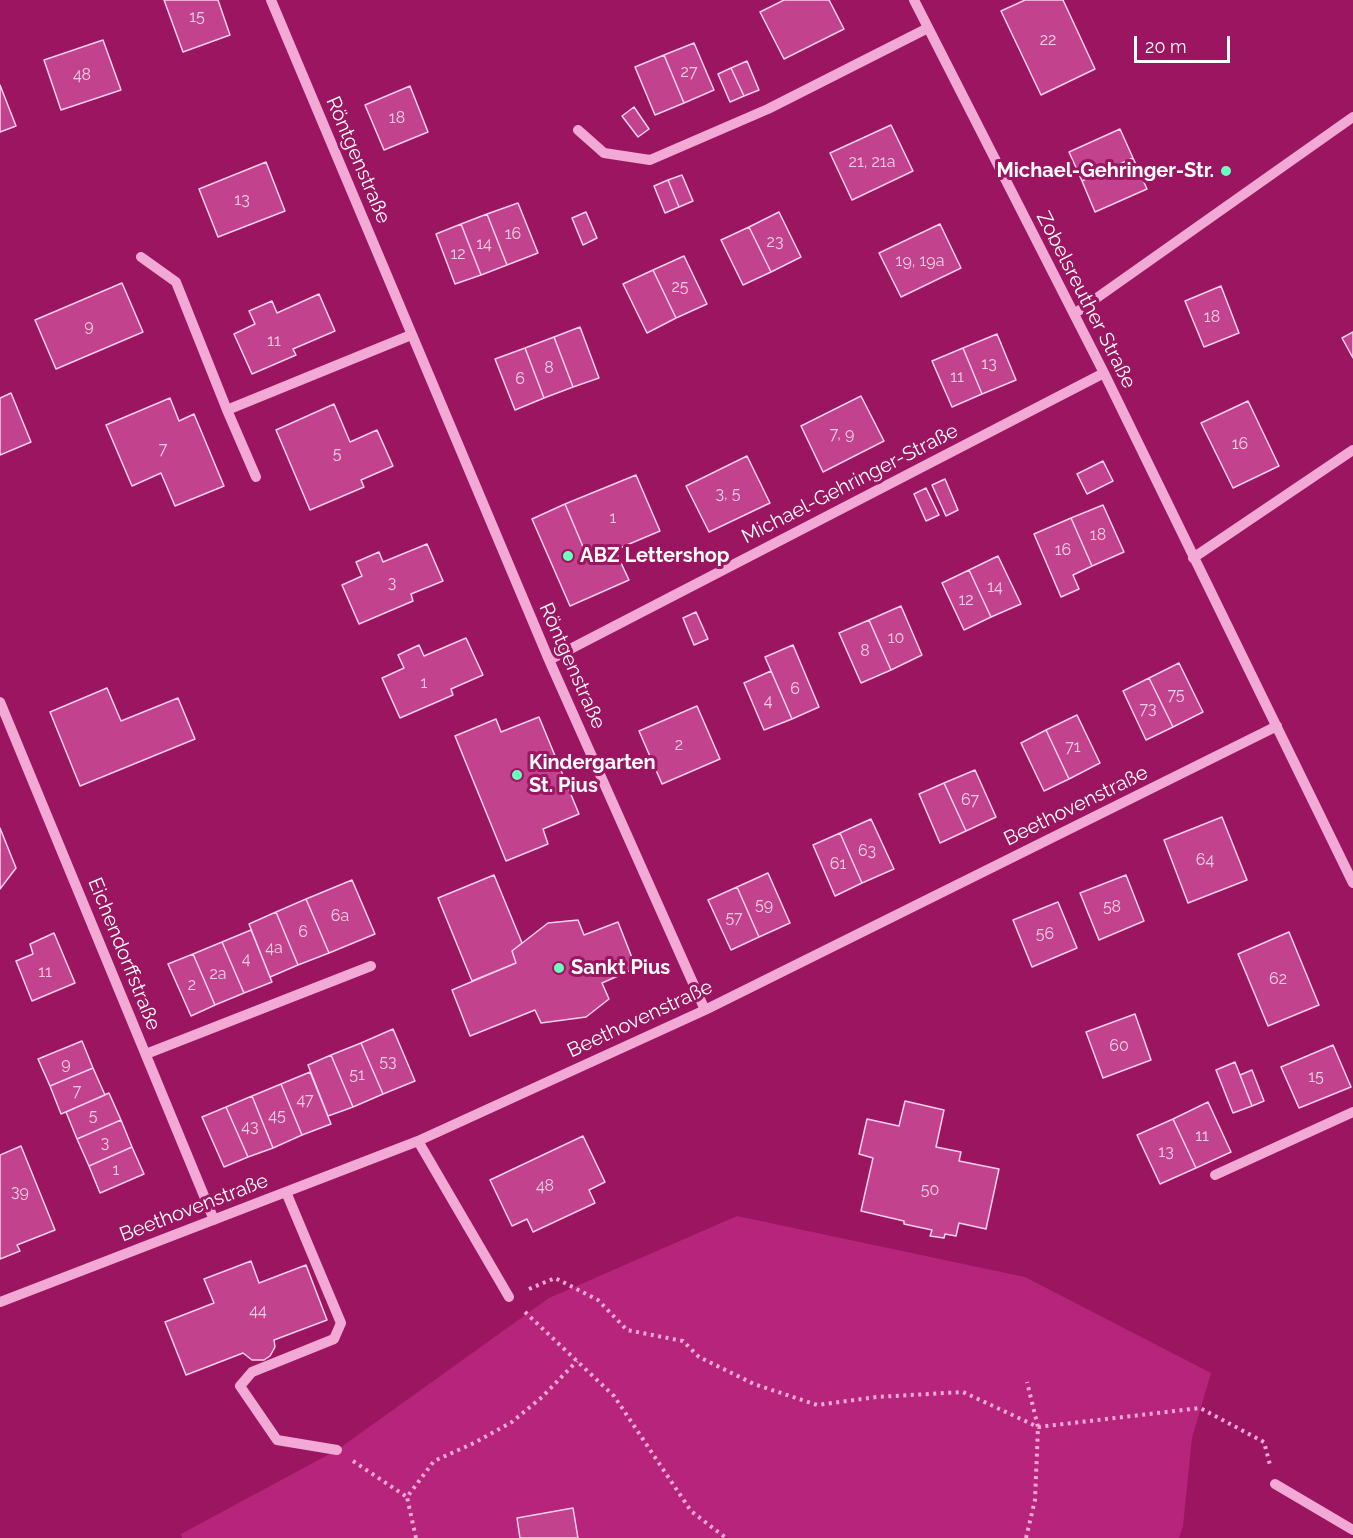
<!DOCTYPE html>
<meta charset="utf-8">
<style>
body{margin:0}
#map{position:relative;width:1353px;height:1538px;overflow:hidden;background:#9b1561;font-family:Raleway,sans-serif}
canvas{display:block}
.scale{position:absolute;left:1134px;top:36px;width:96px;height:27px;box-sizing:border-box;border:3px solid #fff;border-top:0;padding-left:8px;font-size:18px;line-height:21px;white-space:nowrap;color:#fff;-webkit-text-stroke:4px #9b1561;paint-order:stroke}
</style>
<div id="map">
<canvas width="1353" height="1538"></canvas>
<div class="scale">20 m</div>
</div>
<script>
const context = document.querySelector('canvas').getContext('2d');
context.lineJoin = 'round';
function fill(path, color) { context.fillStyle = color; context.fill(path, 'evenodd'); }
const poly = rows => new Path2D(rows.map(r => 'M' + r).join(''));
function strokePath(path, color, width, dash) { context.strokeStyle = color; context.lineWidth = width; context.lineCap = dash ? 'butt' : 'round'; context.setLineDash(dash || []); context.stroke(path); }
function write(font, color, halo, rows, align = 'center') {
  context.font = font + ' Raleway,sans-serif'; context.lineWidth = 6; context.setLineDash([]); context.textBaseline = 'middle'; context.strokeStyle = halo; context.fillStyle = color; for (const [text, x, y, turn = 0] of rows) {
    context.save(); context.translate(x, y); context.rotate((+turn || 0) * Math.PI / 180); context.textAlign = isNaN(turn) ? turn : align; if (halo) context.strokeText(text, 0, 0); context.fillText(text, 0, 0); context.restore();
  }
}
const green = poly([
 [737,1216,1025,1277,1211,1373,1192,1438,1183,1526,1179,1538,182,1538,181,1534,337,1450,549,1298]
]);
const building = poly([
 [164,0,218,0,230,35,183,52,164,0],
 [784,0,829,0,844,29,784,59,760,12,784,0],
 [1025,0,1063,0,1095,69,1041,95,1001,11,1025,0],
 [103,40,121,90,61,110,44,60,103,40],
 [694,43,714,90,684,103,664,55,694,43],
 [664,55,684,103,655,115,635,67,664,55],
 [747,61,759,90,744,96,731,68,747,61],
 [731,68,744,96,730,102,718,74,731,68],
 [0,85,16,126,0,132,0,85],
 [410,86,428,132,384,150,365,105,410,86],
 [634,107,649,129,638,137,622,116,634,107],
 [891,125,913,171,852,200,830,153,891,125],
 [1120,129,1133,158,1082,181,1069,152,1120,129],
 [1133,158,1147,189,1095,212,1082,181,1133,158],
 [266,162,285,211,218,237,199,189,266,162],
 [682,175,693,201,679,207,668,180,682,175],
 [668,180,679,207,665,213,654,186,668,180],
 [518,203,538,253,507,265,487,214,518,203],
 [586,212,597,238,583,245,572,218,586,212],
 [779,212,801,257,771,272,749,227,779,212],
 [487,214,507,265,481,275,461,224,487,214],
 [461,224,481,275,455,284,436,234,461,224],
 [940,224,961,268,901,297,879,253,940,224],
 [749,227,771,272,743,285,721,240,749,227],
 [684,256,707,304,676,318,653,270,684,256],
 [653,270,676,318,647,333,623,284,653,270],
 [122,283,143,332,56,369,35,320,122,283],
 [1221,286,1239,333,1204,347,1185,301,1221,286],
 [319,294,335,331,293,349,296,355,252,374,234,334,255,324,249,311,272,301,277,313,319,294],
 [580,327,599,378,573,387,554,337,580,327],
 [1353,332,1353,358,1342,338,1353,332],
 [997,334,1016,380,982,394,963,348,997,334],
 [554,337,573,387,544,398,525,348,554,337],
 [525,348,544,398,515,410,495,359,525,348],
 [963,348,982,394,952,407,932,361,963,348],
 [11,393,31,442,0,455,0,398,11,393],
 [861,396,884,441,823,472,801,426,861,396],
 [170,398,179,421,194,414,224,486,175,506,161,473,132,486,106,425,170,398],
 [1248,401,1279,466,1233,488,1201,423,1248,401],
 [334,404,350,442,377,430,393,466,361,480,364,487,310,510,276,430,334,404],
 [747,456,770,503,709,532,686,486,747,456],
 [1103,461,1113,481,1087,494,1077,474,1103,461],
 [636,475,660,531,589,561,565,504,636,475],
 [945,479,958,510,946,516,932,485,945,479],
 [926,488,939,515,926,521,914,494,926,488],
 [565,504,589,561,615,550,629,580,570,606,532,519,565,504],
 [1103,505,1124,552,1092,566,1071,518,1103,505],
 [1071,518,1092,566,1073,575,1079,589,1061,597,1034,534,1071,518],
 [427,544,443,581,411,594,413,601,359,624,342,585,362,576,356,562,379,552,383,562,427,544],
 [998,556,1021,604,991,617,969,570,998,556],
 [969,570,991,617,964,630,942,583,969,570],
 [901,606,922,655,891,670,869,620,901,606],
 [696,612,708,639,694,645,683,618,696,612],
 [869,620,891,670,861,683,839,633,869,620],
 [466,638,483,675,451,689,453,695,400,718,382,678,404,668,398,655,419,645,424,656,466,638],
 [793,645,819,707,792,719,765,657,793,645],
 [1179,663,1203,712,1173,727,1149,678,1179,663],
 [771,671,792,719,764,730,744,683,771,671],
 [1149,678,1173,727,1146,740,1123,691,1149,678],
 [107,688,121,721,178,698,195,739,80,786,50,712,107,688],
 [697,706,720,759,662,784,639,731,697,706],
 [1077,715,1100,763,1069,779,1046,730,1077,715],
 [539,717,579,814,543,829,548,844,506,861,455,736,496,719,501,732,539,717],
 [1046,730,1069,779,1044,791,1021,743,1046,730],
 [975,770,996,817,966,831,944,783,975,770],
 [944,783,966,831,940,843,919,794,944,783],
 [1222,817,1247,880,1188,903,1164,840,1222,817],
 [871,819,894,869,862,883,840,833,871,819],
 [0,828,16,868,0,889,0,828],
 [840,833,862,883,835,896,813,845,840,833],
 [768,873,790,923,759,937,737,887,768,873],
 [494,875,522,943,512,951,516,963,472,981,438,898,494,875],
 [1126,875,1144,921,1099,940,1080,893,1126,875],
 [352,880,375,934,329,953,306,899,352,880],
 [737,887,759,937,731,950,708,900,737,887],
 [306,899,329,953,298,965,276,912,306,899],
 [1058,902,1077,948,1032,967,1013,920,1058,902],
 [276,912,298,965,270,977,249,924,276,912],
 [578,920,584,935,618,922,636,968,602,983,609,999,586,1017,541,1023,535,1010,470,1036,452,990,516,963,512,951,548,923,578,920],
 [251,930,272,982,244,993,222,942,251,930],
 [1289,932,1319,1005,1268,1026,1238,954,1289,932],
 [54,933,75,983,32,1001,16,961,33,954,30,944,54,933],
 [222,942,244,993,215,1005,193,954,222,942],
 [193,954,215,1005,191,1016,168,964,193,954],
 [1135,1014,1151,1060,1103,1078,1086,1032,1135,1014],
 [393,1029,415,1081,383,1094,361,1043,393,1029],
 [82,1041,93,1068,50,1086,38,1059,82,1041],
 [361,1043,383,1094,353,1107,331,1055,361,1043],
 [1333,1045,1351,1087,1299,1108,1281,1067,1333,1045],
 [331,1055,353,1107,328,1116,308,1065,331,1055],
 [1235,1062,1252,1106,1233,1113,1216,1070,1235,1062],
 [93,1068,105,1095,61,1114,50,1086,93,1068],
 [1252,1070,1264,1101,1252,1106,1240,1075,1252,1070],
 [310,1072,331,1124,302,1135,281,1084,310,1072],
 [281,1084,302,1135,273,1148,252,1096,281,1084],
 [109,1093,121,1120,77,1139,66,1112,109,1093],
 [252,1096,273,1148,248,1157,226,1107,252,1096],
 [905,1101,944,1110,936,1147,961,1152,959,1161,999,1169,986,1229,959,1223,956,1236,945,1234,944,1238,930,1236,932,1230,904,1224,904,1221,861,1211,873,1158,859,1154,867,1119,899,1126,905,1101],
 [1208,1102,1231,1152,1196,1168,1173,1119,1208,1102],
 [226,1107,248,1157,224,1167,202,1117,226,1107],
 [1173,1119,1196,1168,1160,1184,1137,1135,1173,1119],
 [121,1120,132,1147,89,1166,77,1139,121,1120],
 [583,1136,605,1182,589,1190,595,1203,533,1232,527,1219,512,1226,490,1180,583,1136],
 [21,1146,55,1230,17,1245,20,1251,0,1259,0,1155,21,1146],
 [132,1147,144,1174,100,1193,89,1166,132,1147],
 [251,1261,259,1283,306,1265,327,1320,274,1340,275,1347,270,1356,264,1360,252,1360,243,1353,186,1375,165,1322,214,1303,204,1279,251,1261],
 [573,1508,578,1538,520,1538,517,1518,573,1508]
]);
const path = poly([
 [529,1289,555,1278,598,1300,627,1330,683,1341,699,1357,754,1384,817,1405,877,1397,963,1392,1038,1427,1200,1408,1264,1442,1270,1465],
 [525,1312,614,1396,691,1511,726,1538],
 [353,1461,407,1497],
 [416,1538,407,1497,434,1461,474,1443,512,1422,542,1397,577,1361],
 [1026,1538,1035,1500,1038,1427,1027,1382]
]);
const minor = poly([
 [271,0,549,660,705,1010],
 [914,0,1104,373,1353,883],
 [578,130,604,153,650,160,768,109,928,28],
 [141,257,176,282,227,410],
 [1074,314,1353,117],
 [256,477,227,410,411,335],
 [1193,558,1353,450],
 [549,660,1104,373],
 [0,702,214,1220],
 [146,1054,371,966],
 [418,1141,509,1297],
 [1215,1175,1353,1112],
 [286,1192,341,1323,334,1339,252,1372,240,1386,277,1440,337,1450],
 [0,1302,418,1141,705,1010,1277,726],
 [1275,1484,1353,1530]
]);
const markers = [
 [1226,171,6,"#6bffc0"],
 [568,556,6,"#6bffc0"],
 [517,775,6,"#6bffc0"],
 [559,968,6,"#6bffc0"]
];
const numberNames = [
 ["15",197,17],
 ["22",1048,40],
 ["27",689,72],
 ["48",82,75],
 ["18",397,118],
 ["21, 21a",872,162],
 ["13",242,200],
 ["16",513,234],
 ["23",775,242],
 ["14",484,244],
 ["12",458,254],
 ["19, 19a",920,261],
 ["25",680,287],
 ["18",1212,317],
 ["9",89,326],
 ["11",274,341],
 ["13",989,364],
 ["8",549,368],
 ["11",957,377],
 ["6",520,379],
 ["7, 9",842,434],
 ["16",1240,444],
 ["7",163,449],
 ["5",337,454],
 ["3, 5",728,494],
 ["1",613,518],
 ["18",1098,535],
 ["16",1063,550],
 ["3",392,583],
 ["14",995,587],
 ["12",966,600],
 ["10",896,638],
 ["8",865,651],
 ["1",424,683],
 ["6",795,689],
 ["75",1176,695],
 ["4",768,701],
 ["73",1148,709],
 ["2",679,745],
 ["71",1073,747],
 ["67",970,800],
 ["63",867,851],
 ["64",1205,860],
 ["61",838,864],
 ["59",764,905],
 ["58",1112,907],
 ["6a",340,916],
 ["57",734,918],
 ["6",303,932],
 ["56",1045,934],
 ["4a",274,948],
 ["4",246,959],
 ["11",45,972],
 ["2a",218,974],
 ["62",1278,979],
 ["2",192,985],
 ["60",1119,1046],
 ["53",388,1062],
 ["9",66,1064],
 ["51",357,1075],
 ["15",1316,1077],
 ["7",77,1091],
 ["47",305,1100],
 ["5",93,1116],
 ["45",277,1116],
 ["43",250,1127],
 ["11",1202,1136],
 ["3",105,1143],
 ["13",1166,1152],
 ["1",116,1170],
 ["48",545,1186],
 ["50",930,1190],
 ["39",20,1192],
 ["44",258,1311]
];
const streetNames = [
 ["Röntgenstraße",358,160,67],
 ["Zobelsreuther Straße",1086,300,63],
 ["Michael-Gehringer-Straße",850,484,-27],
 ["Röntgenstraße",572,666,66],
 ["Beethovenstraße",1076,806,-26],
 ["Eichendorffstraße",124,954,68],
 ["Beethovenstraße",640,1019,-25],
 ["Beethovenstraße",194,1208,-21]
];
const poiNames = [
 ["Michael-Gehringer-Str.",1214,171,"right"],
 ["ABZ Lettershop",580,556],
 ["Kindergarten",529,763],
 ["St. Pius",529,786],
 ["Sankt Pius",571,968]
];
fill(green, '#b7247b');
fill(building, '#c3428d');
strokePath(building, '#fdd1eb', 1.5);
strokePath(path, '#f3a9d5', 4, [3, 4.5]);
strokePath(minor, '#f3a9d5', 10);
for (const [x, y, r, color] of markers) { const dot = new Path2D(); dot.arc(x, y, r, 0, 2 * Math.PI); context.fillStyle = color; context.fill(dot); strokePath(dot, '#9b1561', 2); }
write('16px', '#f0d0e2', null, numberNames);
write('20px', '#fff', '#9b1561', streetNames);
write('bold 20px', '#fff', '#9b1561', poiNames, 'left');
</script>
